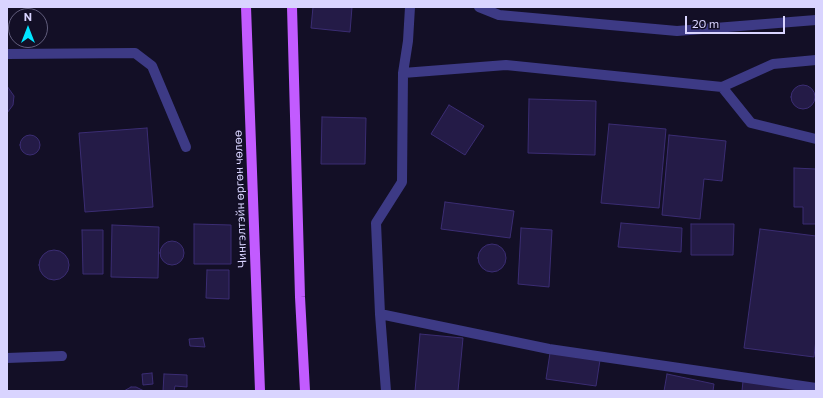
<!DOCTYPE html>
<meta charset="utf-8">
<style>
body{margin:0}
#map{position:relative;width:823px;height:398px;overflow:hidden;background:#130f26;font-family:Commissioner,sans-serif}
canvas{display:block}
.frame{position:absolute;inset:0;border:8px solid #d9d4ff;pointer-events:none}
.north{position:absolute;left:8px;top:8px;width:40px;height:40px;box-sizing:border-box;background:#130f26;border:1px solid #625e7d;border-radius:50%;rotate:0deg;font-size:11px;font-weight:700;line-height:16px;text-align:center;color:#d9d4ff}
.north::after{content:'';display:block;margin:auto;width:14px;height:18px;background:#00e5ff;clip-path:polygon(50% 0,100% 100%,50% 72%,0 100%)}
.scale{position:absolute;left:685px;top:16px;width:100px;height:18px;box-sizing:border-box;border:2px solid #d9d4ff;border-top:0;padding-left:5px;font-size:12px;line-height:14px;white-space:nowrap;color:#d9d4ff;-webkit-text-stroke:3px #130f26;paint-order:stroke}
</style>
<div id="map">
<canvas width="823" height="398"></canvas>
<div class="frame"></div>
<div class="north">N</div>
<div class="scale">20 m</div>
</div>
<script>
const context = document.querySelector('canvas').getContext('2d');
context.lineJoin = 'round';
function fill(path, color) { context.fillStyle = color; context.fill(path, 'evenodd'); }
const poly = rows => new Path2D(rows.map(r => 'M' + r).join(''));
function strokePath(path, color, width, dash) { context.strokeStyle = color; context.lineWidth = width; context.lineCap = dash ? 'butt' : 'round'; context.setLineDash(dash || []); context.stroke(path); }
function write(font, color, halo, rows, align = 'center') {
  context.font = font + ' Commissioner,sans-serif'; context.lineWidth = 3.5; context.setLineDash([]); context.textBaseline = 'middle'; context.strokeStyle = halo; context.fillStyle = color; for (const [text, x, y, turn = 0] of rows) {
    context.save(); context.translate(x, y); context.rotate((+turn || 0) * Math.PI / 180); context.textAlign = isNaN(turn) ? turn : align; if (halo) context.strokeText(text, 0, 0); context.fillText(text, 0, 0); context.restore();
  }
}
const building = poly([
 [313,7,352,7,350,32,311,28,313,7],
 '791 97a12 12 0 1 1 24 0a12 12 0 1 1-24 0Z',
 [7,86,14,96,13,105,7,113,7,86],
 [529,99,596,101,595,155,528,153,529,99],
 [449,105,484,126,465,155,431,134,449,105],
 [322,117,366,118,365,164,321,164,322,117],
 [609,124,666,129,659,208,601,203,609,124],
 [147,128,153,207,85,212,79,133,147,128],
 '20 145a10 10 0 1 1 20 0a10 10 0 1 1-20 0Z',
 [669,135,726,141,722,181,704,179,700,219,662,215,669,135],
 [794,168,816,169,816,224,803,224,803,207,794,207,794,168],
 [445,202,514,211,510,238,441,229,445,202],
 [621,223,682,228,681,252,618,247,621,223],
 [194,224,231,225,231,264,194,264,194,224],
 [691,224,734,224,733,255,691,255,691,224],
 [112,225,159,227,158,278,111,277,112,225],
 [521,228,552,230,549,287,518,284,521,228],
 [760,229,816,236,816,339,814,357,744,348,760,229],
 [82,230,103,230,103,274,83,274,82,230],
 '160 253a12 12 0 1 1 24 0a12 12 0 1 1-24 0Z',
 '478 258a14 14 0 1 1 28 0a14 14 0 1 1-28 0Z',
 '39 265a15 15 0 1 1 30 0a15 15 0 1 1-30 0Z',
 [207,270,229,270,229,299,206,298,207,270],
 [420,334,463,338,458,391,415,391,420,334],
 [203,338,205,347,190,346,189,339,203,338],
 [550,353,600,360,596,386,546,379,550,353],
 [152,373,153,384,143,385,142,374,152,373],
 [164,374,187,375,187,387,175,386,174,391,163,391,164,374],
 [667,374,714,384,713,391,664,391,667,374],
 [743,381,808,391,742,391,743,381],
 [131,387,136,387,144,391,124,391,131,387]
]);
const minor = poly([
 [479,7,499,15,677,31,816,20],
 [7,54,135,53,152,66,186,147],
 [403,73,506,65,722,87,773,64,816,60],
 [722,87,751,123,816,139],
 [380,314,549,349,816,388],
 [7,358,62,356],
 [386,391,380,314,376,223,402,182,403,73,408,41,410,7]
]);
const major = poly([
 [246,7,260,391],
 [292,7,300,297,305,391]
]);
const streetNames = [
 ["Чингэлтэйн өргөн чөлөө",240,199,-92]
];
fill(building, '#241b47');
strokePath(building, '#3b2d73', 1);
strokePath(minor, '#3d3a85', 10);
strokePath(major, '#c25bff', 10);
write('12px', '#d9d4ff', '#130f26', streetNames);
</script>
